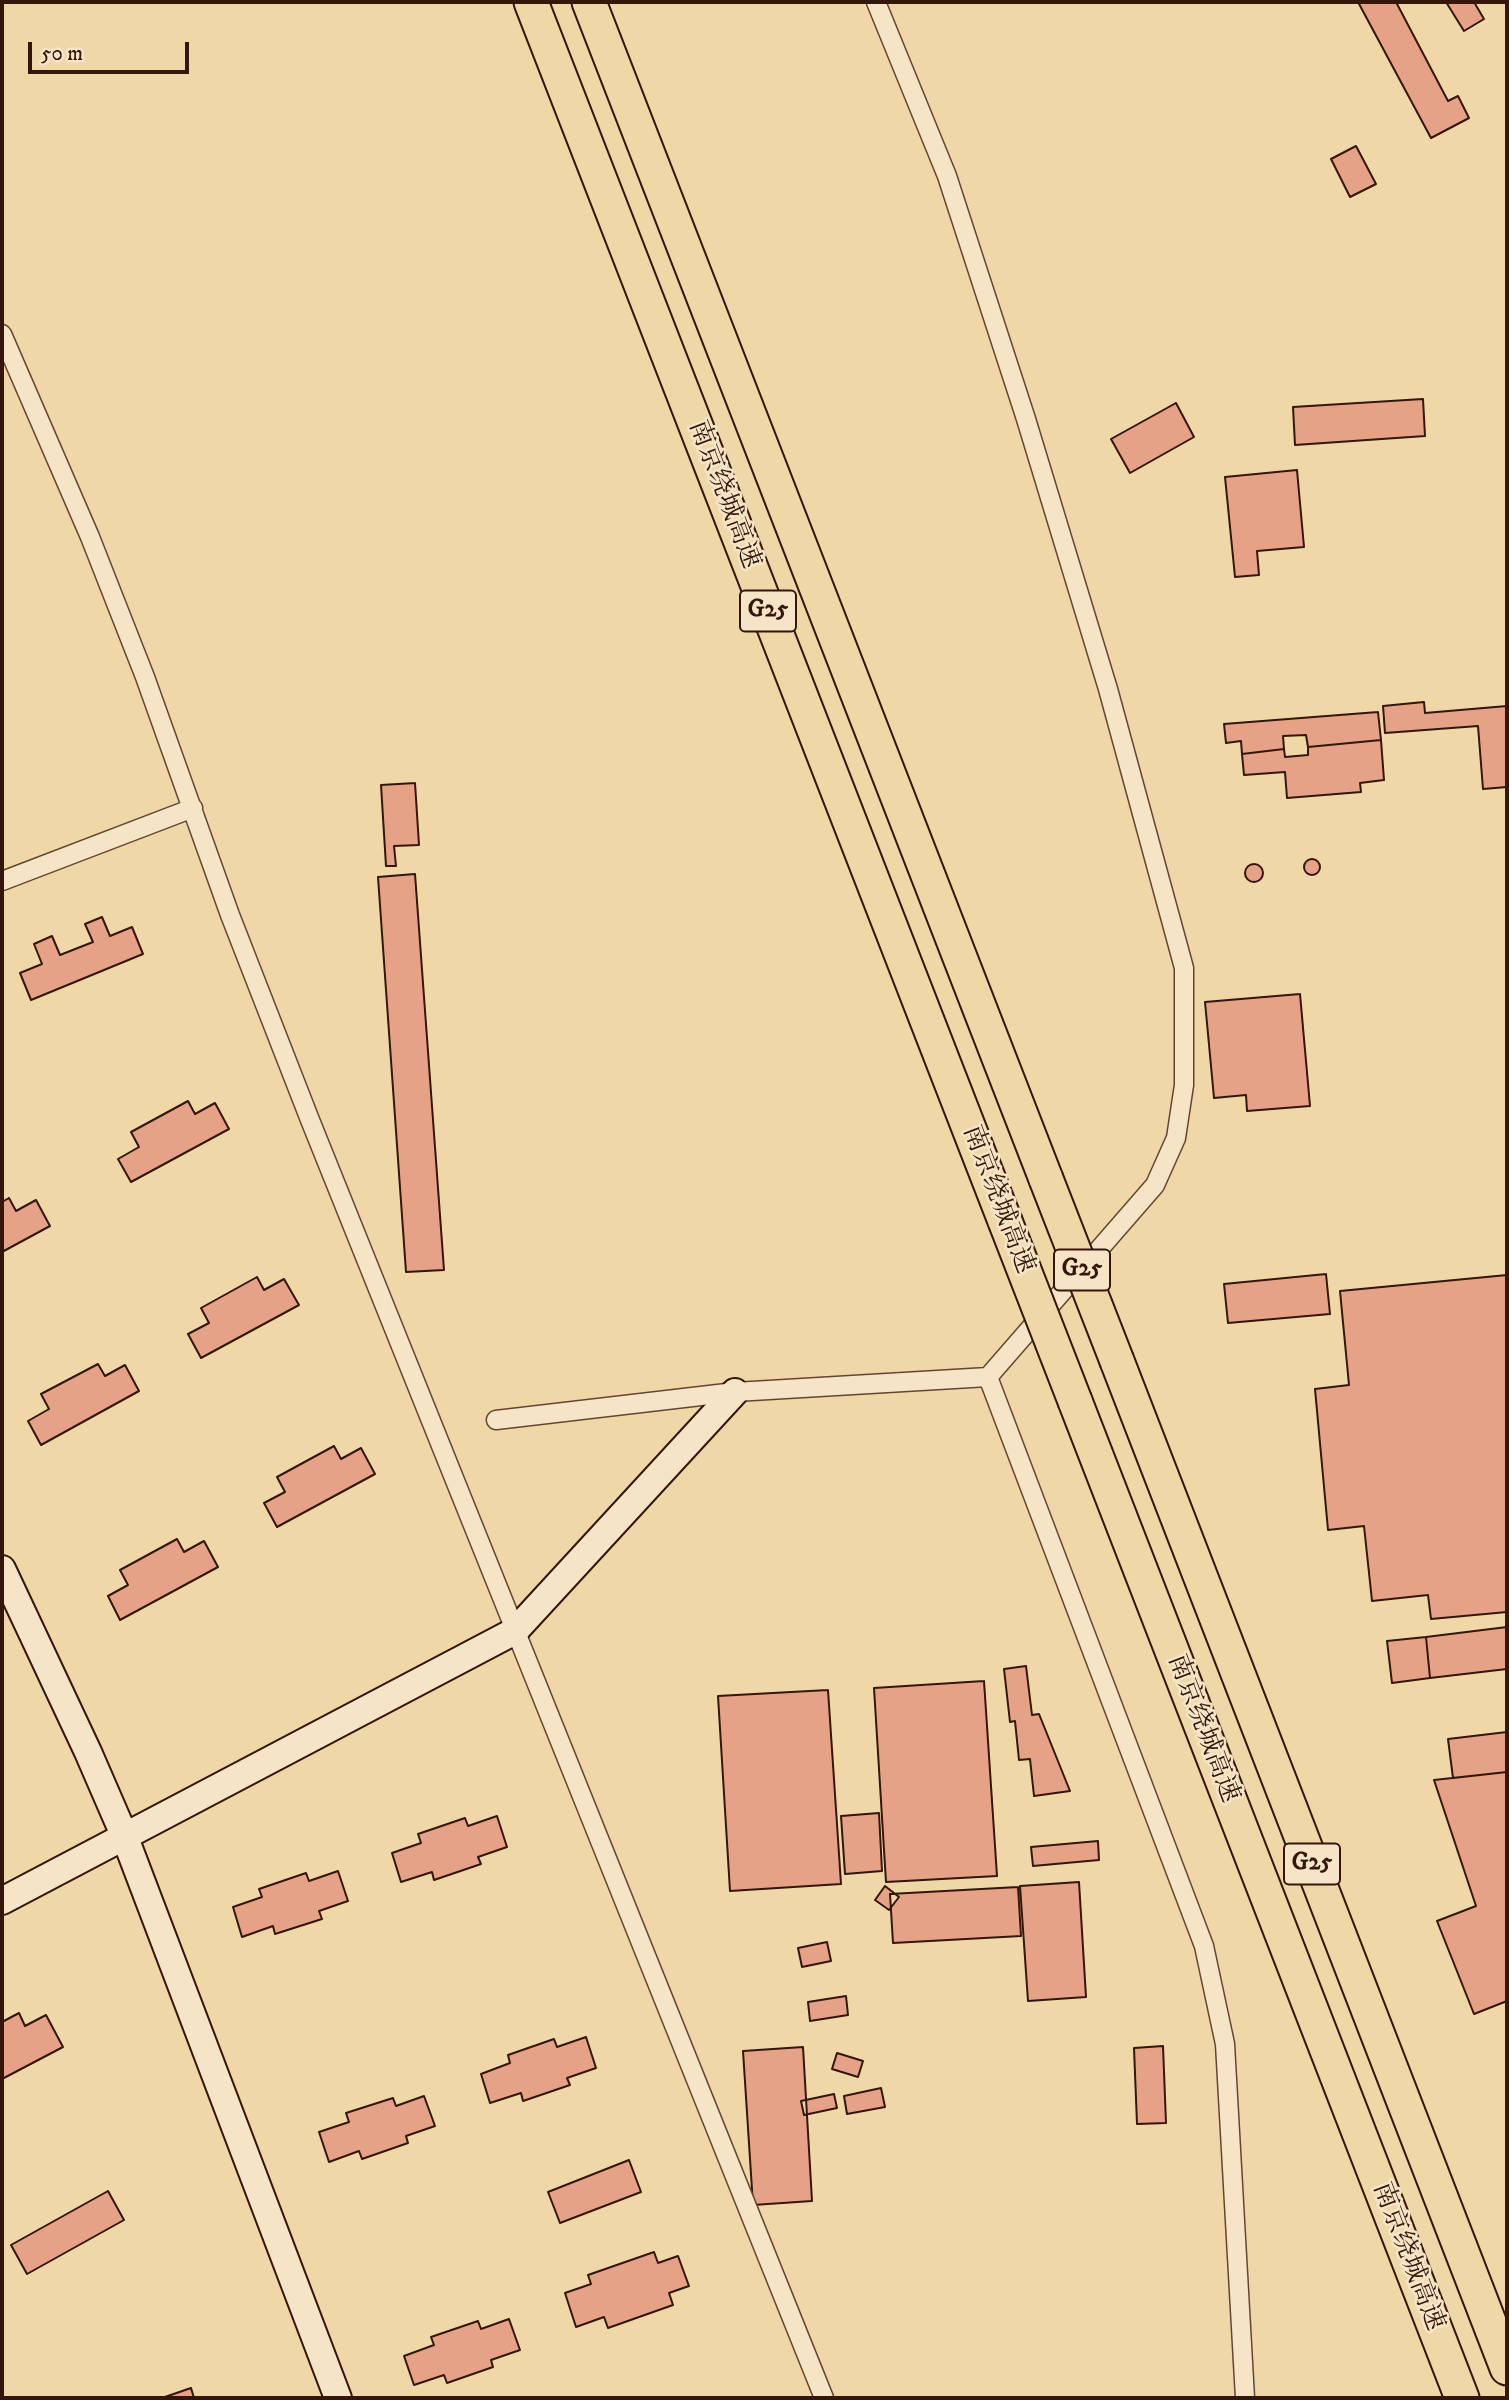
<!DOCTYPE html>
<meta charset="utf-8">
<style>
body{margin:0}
#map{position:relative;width:1509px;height:2400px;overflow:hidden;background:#f0d7a8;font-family:"IM FELL DW Pica",serif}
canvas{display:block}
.frame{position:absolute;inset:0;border:4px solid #34160a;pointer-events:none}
.scale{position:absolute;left:28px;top:42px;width:161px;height:32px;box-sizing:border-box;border:4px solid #34160a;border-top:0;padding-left:9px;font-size:21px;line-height:24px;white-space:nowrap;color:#34160a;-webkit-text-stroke:5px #f5e5c6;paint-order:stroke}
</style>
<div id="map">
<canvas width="1509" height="2400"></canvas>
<div class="frame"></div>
<div class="scale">50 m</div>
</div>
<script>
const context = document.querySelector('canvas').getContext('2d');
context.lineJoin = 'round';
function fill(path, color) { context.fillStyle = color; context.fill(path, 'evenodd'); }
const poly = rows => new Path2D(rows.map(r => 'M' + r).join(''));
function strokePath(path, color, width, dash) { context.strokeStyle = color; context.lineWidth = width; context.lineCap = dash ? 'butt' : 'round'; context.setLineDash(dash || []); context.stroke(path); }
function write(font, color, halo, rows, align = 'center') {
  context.font = font + ' "IM FELL DW Pica","Noto Serif SC",serif'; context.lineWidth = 5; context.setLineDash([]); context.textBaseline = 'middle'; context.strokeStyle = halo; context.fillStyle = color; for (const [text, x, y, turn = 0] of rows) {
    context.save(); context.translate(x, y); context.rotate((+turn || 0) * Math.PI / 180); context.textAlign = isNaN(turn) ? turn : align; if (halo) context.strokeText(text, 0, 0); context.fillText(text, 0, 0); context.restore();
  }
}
const building = poly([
 [1358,2,1396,2,1448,101,1458,96,1469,118,1431,138,1358,2],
 [1446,2,1474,2,1484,19,1464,31,1446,2],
 [1356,146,1376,184,1350,197,1331,159,1356,146],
 [1423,399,1425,436,1295,445,1293,407,1423,399],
 [1176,403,1194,437,1130,473,1111,439,1176,403],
 [1297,470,1304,547,1257,551,1259,575,1235,577,1225,477,1297,470],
 [1424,702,1425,713,1507,706,1507,787,1483,789,1478,726,1385,733,1383,706,1424,702],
 [1378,712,1381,740,1308,747,1306,735,1283,736,1284,749,1242,754,1241,741,1226,743,1224,724,1378,712],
 [1381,740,1384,780,1360,783,1361,792,1287,798,1285,772,1244,775,1242,754,1284,749,1285,757,1308,755,1308,747,1381,740],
 [415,783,419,845,394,846,396,866,386,866,381,785,415,783],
 '1304 867a8 8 0 1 1 16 0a8 8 0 1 1-16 0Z',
 '1245 873a9 9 0 1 1 18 0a9 9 0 1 1-18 0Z',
 [415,874,444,1270,406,1272,378,877,415,874],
 [102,917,110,936,132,927,143,954,31,1000,20,973,42,964,34,944,52,936,60,955,93,942,85,924,102,917],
 [1300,994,1310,1106,1247,1111,1246,1095,1214,1098,1205,1002,1300,994],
 [188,1101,195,1114,215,1103,229,1129,131,1182,118,1159,139,1147,131,1132,188,1101],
 [9,1198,16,1211,36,1200,50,1226,2,1252,2,1202,9,1198],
 [1326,1274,1330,1314,1228,1323,1224,1284,1326,1274],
 [1507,1275,1507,1612,1431,1619,1428,1595,1372,1601,1364,1526,1328,1530,1315,1389,1349,1385,1340,1291,1507,1275],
 [257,1277,264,1290,284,1279,299,1305,201,1358,188,1334,209,1323,201,1308,257,1277],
 [98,1364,105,1376,125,1365,139,1391,41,1445,28,1421,49,1409,41,1394,98,1364],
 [334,1446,341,1459,361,1448,375,1474,277,1527,264,1503,285,1492,277,1477,334,1446],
 [177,1539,184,1552,204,1541,218,1567,120,1620,108,1596,128,1585,120,1570,177,1539],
 [1507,1627,1507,1669,1430,1678,1426,1637,1507,1627],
 [1426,1637,1430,1678,1392,1683,1387,1641,1426,1637],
 [1026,1666,1032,1715,1039,1714,1070,1791,1034,1796,1030,1759,1019,1760,1015,1721,1010,1722,1004,1669,1026,1666],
 [984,1681,997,1876,886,1882,874,1688,984,1681],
 [828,1690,841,1884,730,1891,718,1696,828,1690],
 [1507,1732,1507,1772,1453,1778,1448,1739,1507,1732],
 [1507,1772,1507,2001,1474,2014,1437,1921,1476,1906,1434,1780,1507,1772],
 [879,1813,882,1871,845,1874,841,1816,879,1813],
 [497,1816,507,1847,478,1857,481,1864,434,1880,432,1872,401,1882,392,1853,421,1843,418,1834,465,1818,468,1826,497,1816],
 [1098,1841,1099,1860,1033,1866,1031,1847,1098,1841],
 [338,1871,348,1901,319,1911,322,1919,275,1934,273,1926,242,1937,233,1907,262,1897,259,1889,306,1873,309,1881,338,1871],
 [1079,1882,1086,1997,1028,2001,1020,1886,1079,1882],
 [885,1886,899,1897,889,1910,875,1900,885,1886],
 [1018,1887,1021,1936,893,1943,890,1894,1018,1887],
 [827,1942,831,1961,802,1967,798,1948,827,1942],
 [846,1996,848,2015,810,2021,808,2002,846,1996],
 [19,2013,25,2026,46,2015,63,2047,2,2079,2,2022,19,2013],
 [586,2037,596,2068,567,2078,570,2085,523,2101,521,2093,490,2103,481,2074,510,2063,508,2055,554,2039,557,2047,586,2037],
 [1163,2046,1166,2123,1137,2124,1134,2048,1163,2046],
 [803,2047,812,2201,753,2205,743,2051,803,2047],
 [837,2053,863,2061,858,2077,832,2069,837,2053],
 [881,2088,885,2107,847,2114,844,2096,881,2088],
 [834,2094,837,2108,804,2115,801,2101,834,2094],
 [424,2096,435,2126,406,2136,408,2143,362,2159,359,2151,329,2162,319,2132,349,2122,346,2113,393,2098,396,2106,424,2096],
 [629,2160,641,2192,560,2223,548,2192,629,2160],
 [108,2191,124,2220,27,2274,11,2245,108,2191],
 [654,2252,658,2263,678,2256,689,2286,669,2293,673,2305,608,2328,604,2317,576,2327,565,2293,591,2284,588,2275,654,2252],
 [509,2319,520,2350,491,2360,493,2367,447,2383,444,2375,414,2385,404,2356,434,2345,431,2337,478,2321,481,2329,509,2319],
 [191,2388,194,2398,162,2398,191,2388]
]);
const street = poly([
 [876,2,947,176,1026,419,1108,689,1184,968,1184,1085,1176,1138,1155,1185,988,1377],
 [2,334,90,537,145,677,230,915,310,1120,824,2398],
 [2,881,193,808],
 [496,1420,735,1392,988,1377,1204,1946,1225,2044,1245,2398]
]);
const secondary = poly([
 [2,1569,88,1752,124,1835,338,2398],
 [2,1901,515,1631,735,1392]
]);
const highway = poly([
 [531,2,1005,1221],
 [589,2,1046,1179],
 [1117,1361,1507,2368],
 [1075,1401,1462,2398]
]);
const highwayBridge = poly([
 [1046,1179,1117,1361],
 [1005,1221,1075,1401]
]);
const shields = [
 [768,611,56],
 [1082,1270,56],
 [1312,1864,56]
];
const shieldNames = [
 ["G25",768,611],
 ["G25",1082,1270],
 ["G25",1312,1864]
];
const streetNames = [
 ["南京绕城高速",723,495,69],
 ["南京绕城高速",997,1200,69],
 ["南京绕城高速",1202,1729,69],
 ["南京绕城高速",1407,2257,69]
];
fill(building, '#e6a286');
strokePath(building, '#34160a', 2);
strokePath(street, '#634632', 21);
strokePath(secondary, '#34160a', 30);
strokePath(highway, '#34160a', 37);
strokePath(street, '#f5e5c6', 18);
strokePath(secondary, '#f5e5c6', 26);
strokePath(highway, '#f0d7a8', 33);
strokePath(highwayBridge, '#34160a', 37, []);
strokePath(highwayBridge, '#f0d7a8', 33);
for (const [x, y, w] of shields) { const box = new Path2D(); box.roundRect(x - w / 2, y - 20.5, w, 41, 5); context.fillStyle = '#f5e5c6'; context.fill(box); strokePath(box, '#34160a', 2); }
write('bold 24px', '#34160a', null, shieldNames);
write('26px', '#34160a', '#f5e5c6', streetNames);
</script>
